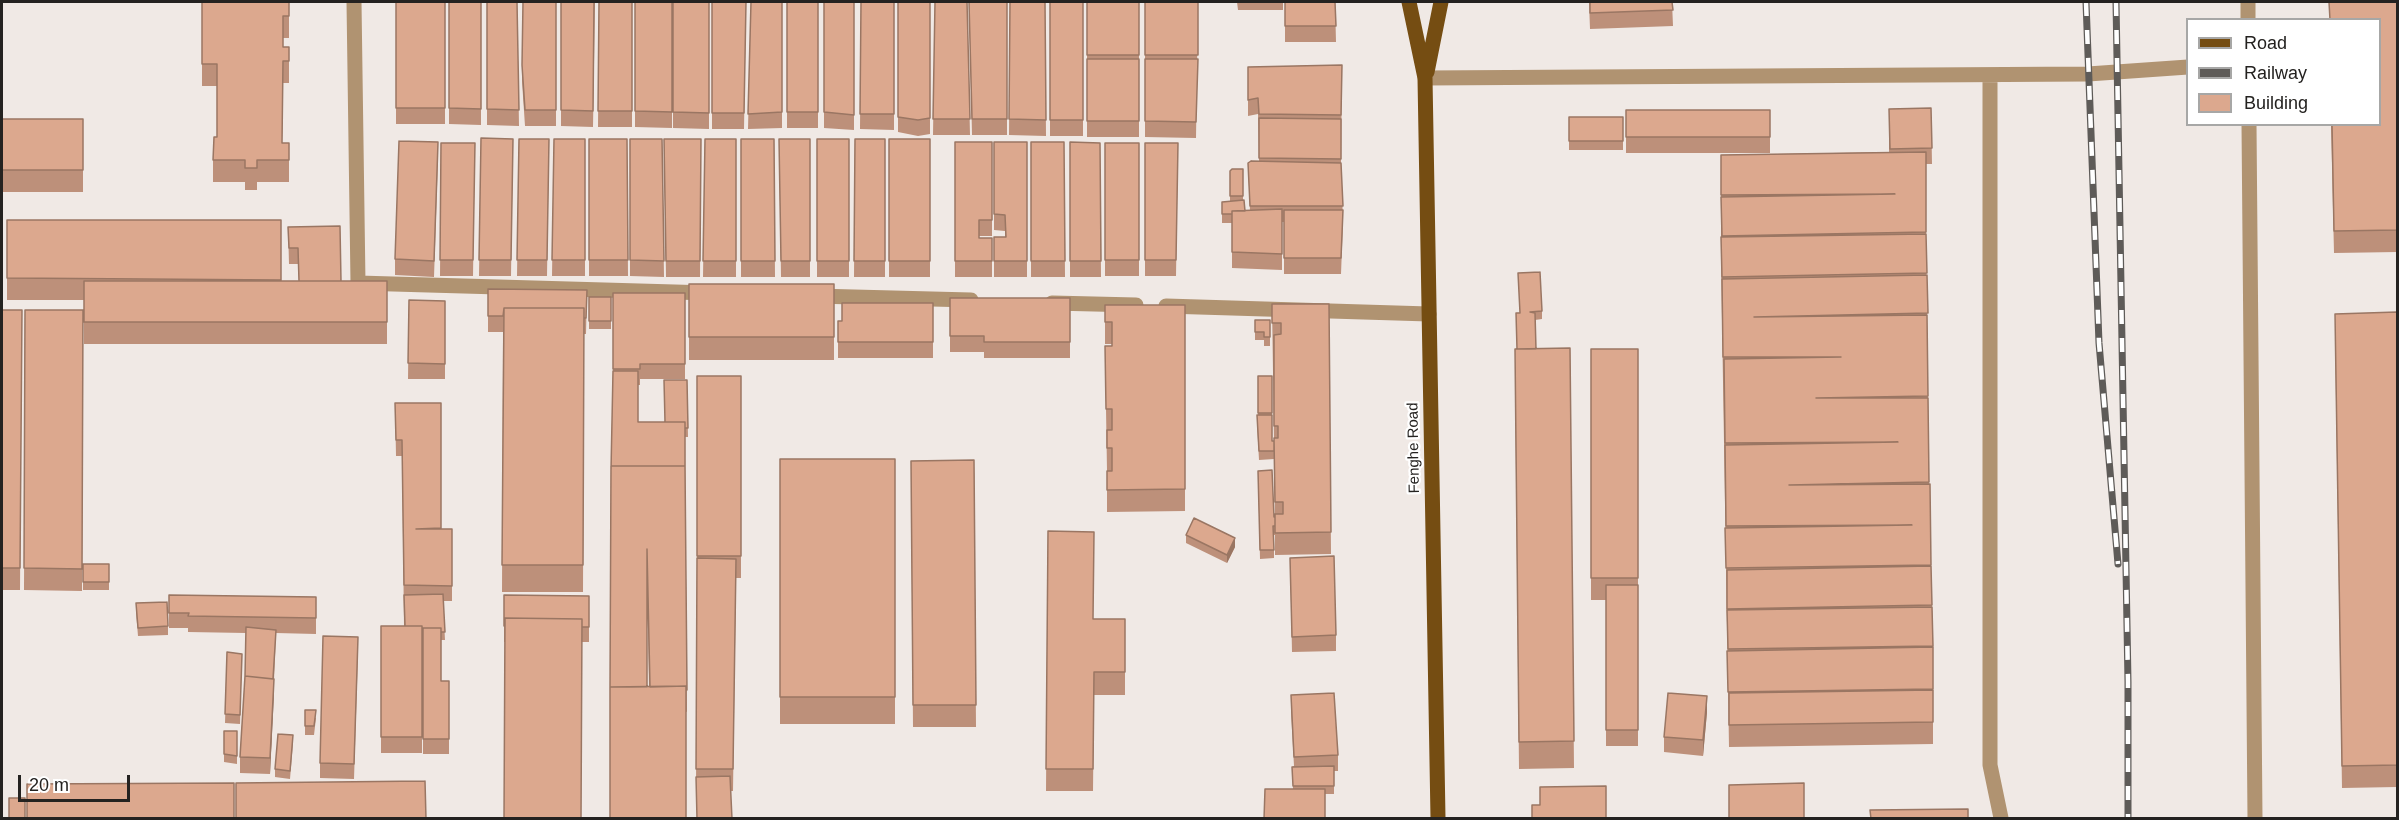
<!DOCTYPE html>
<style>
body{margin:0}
#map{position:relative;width:2399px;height:820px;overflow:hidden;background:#f0e9e5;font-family:Arial,sans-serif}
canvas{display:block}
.frame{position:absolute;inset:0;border:3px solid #242220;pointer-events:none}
.legend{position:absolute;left:2186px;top:18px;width:195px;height:108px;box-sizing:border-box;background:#fff;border:2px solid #a7a7a6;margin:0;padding:8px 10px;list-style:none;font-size:18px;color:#242220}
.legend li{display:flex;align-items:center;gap:12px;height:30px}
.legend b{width:30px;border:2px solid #a7a7a6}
.scale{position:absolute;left:18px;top:775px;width:112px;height:27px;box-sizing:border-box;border:3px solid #242220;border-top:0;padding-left:8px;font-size:18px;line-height:21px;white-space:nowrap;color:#242220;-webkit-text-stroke:4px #fff;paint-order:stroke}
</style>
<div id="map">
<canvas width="2399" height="820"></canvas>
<div class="frame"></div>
<ul class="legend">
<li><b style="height:8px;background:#754d12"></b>Road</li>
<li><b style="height:8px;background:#5e5b58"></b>Railway</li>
<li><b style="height:16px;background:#dca88e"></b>Building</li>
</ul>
<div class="scale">20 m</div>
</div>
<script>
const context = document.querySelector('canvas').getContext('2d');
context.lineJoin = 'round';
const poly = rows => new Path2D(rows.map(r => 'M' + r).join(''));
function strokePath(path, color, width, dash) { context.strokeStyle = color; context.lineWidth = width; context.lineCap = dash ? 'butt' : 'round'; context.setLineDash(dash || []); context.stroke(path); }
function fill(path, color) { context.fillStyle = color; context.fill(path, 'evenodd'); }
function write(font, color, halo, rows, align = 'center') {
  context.font = font + ' Arial,sans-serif'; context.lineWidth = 4.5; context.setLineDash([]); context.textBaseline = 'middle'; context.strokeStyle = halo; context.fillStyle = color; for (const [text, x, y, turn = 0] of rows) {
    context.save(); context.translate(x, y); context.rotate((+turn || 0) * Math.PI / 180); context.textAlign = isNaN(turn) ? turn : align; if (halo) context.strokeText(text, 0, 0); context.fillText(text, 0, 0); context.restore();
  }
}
const minor = poly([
 [354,2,358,283,710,293],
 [2248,2,2248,20],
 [1990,75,1990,765,2001,818],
 [1425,78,2088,74,2188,67],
 [2249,124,2255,818],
 [815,296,971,300],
 [1052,303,1136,305],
 [1166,306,1429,314]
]);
const major = poly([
 [1409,2,1425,78,1438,818],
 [1427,72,1441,2]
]);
const rail = poly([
 [2086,2,2099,343,2118,564],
 [2116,2,2128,682,2128,818]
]);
const wall = poly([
 [202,2,289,2,289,38,283,38,283,47,289,47,289,83,283,83,282,143,289,143,289,182,257,182,257,190,245,190,245,182,213,182,213,160,217,137,217,86,202,86],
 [396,2,445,2,445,124,396,124],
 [449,2,481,2,481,125,449,124],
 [487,2,517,2,519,126,487,125],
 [523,2,556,2,556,126,525,126,522,81],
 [561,2,595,2,593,127,561,126],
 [599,2,632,2,632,127,598,127],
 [635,2,672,2,672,128,635,127],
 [673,2,709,2,709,129,673,128],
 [712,2,746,2,744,129,712,129],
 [751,2,782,2,782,128,748,129],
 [787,2,818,2,818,128,787,128],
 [824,2,854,2,854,130,824,128],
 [861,2,894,2,894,130,860,129],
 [898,2,930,2,930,134,918,136,898,132],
 [935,2,967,2,970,135,933,135],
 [969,2,1007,2,1007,135,972,135],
 [1010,2,1045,2,1046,136,1009,135],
 [1050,2,1083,2,1083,136,1050,136],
 [1087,2,1139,2,1139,137,1087,137],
 [1145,2,1198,2,1196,138,1145,137],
 [1237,2,1283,2,1283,10,1238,10],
 [1285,2,1335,2,1336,42,1285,42],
 [1589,2,1672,2,1673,26,1590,29],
 [2397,2,2397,252,2334,253,2331,124],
 [1342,65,1341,163,1343,222,1341,274,1284,274,1284,222,1282,222,1282,270,1232,268,1232,223,1222,223,1222,202,1230,202,1230,171,1243,169,1243,200,1245,211,1250,211,1248,163,1259,161,1258,114,1248,116,1248,67],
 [1931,108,1932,164,1926,164,1926,234,1929,484,1933,647,1933,744,1729,747,1721,260,1721,155,1889,152,1889,109],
 [1626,110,1770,110,1770,153,1626,153],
 [1569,117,1623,117,1623,150,1569,150],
 [2,119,83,119,83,192,2,192],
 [481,138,513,139,511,276,479,276],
 [519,139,549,139,547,276,517,276],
 [554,139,585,139,585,276,552,276],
 [589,139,627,139,628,276,589,276],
 [630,139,662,139,664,277,630,276],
 [664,139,701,139,700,277,666,277],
 [705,139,736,139,736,277,703,277],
 [741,139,774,139,775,277,741,277],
 [779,139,810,139,810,277,781,277],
 [817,139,849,139,849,277,817,277],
 [855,139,885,139,885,277,854,277],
 [889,139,930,139,930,277,889,277],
 [955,142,992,142,992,236,979,236,979,238,992,238,992,277,955,277],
 [994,142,1027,142,1027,277,994,277,994,237,1005,237,1005,231,994,230],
 [1031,142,1064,142,1065,277,1031,277],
 [1070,142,1100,143,1101,277,1070,277],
 [441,143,475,143,473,276,440,276],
 [1105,143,1139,143,1139,276,1105,276],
 [1145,143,1178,143,1176,276,1145,276],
 [438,158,434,277,395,275,395,259],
 [7,220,281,220,281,281,299,281,298,264,289,264,288,227,341,281,387,281,387,344,84,344,84,300,7,300],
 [689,284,834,284,834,360,689,360],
 [488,289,587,290,586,334,584,334,583,592,502,592,503,332,488,332],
 [613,293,685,293,685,379,640,379,640,385,638,385,638,422,664,422,687,380,688,437,685,437,687,712,610,687,611,470,613,371],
 [647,571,649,687,647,687],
 [589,297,611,297,611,329,589,329],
 [950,298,1070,298,1070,358,984,358,984,352,950,352],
 [409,300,445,301,445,379,408,379],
 [933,303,933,358,838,358,838,321,842,321],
 [1272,304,1329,304,1331,554,1275,555,1275,535,1274,535,1274,558,1260,559,1258,471,1274,517,1275,517,1274,459,1259,460,1257,424,1258,415,1258,376,1272,376,1272,441,1274,441],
 [1105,305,1185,305,1185,511,1107,512,1107,471,1112,471,1107,471,1105,346,1112,346,1112,344,1105,344],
 [2,310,22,310,20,590,2,590],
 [25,310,83,310,82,591,24,590],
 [1542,311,1542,319,1535,320,1536,349,1570,348,1574,768,1519,769,1515,376,1517,349,1516,313],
 [2397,312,2397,787,2342,788,2335,336],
 [1255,320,1270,320,1270,346,1264,346,1264,340,1255,340],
 [1591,349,1638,349,1638,746,1606,746,1606,600,1591,600],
 [697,376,741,376,741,578,736,578,733,791,696,791,697,558],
 [395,403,441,403,441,529,452,529,452,601,443,601,445,640,441,640,441,681,449,681,449,754,423,754,423,641,422,641,422,753,381,753,381,626,404,626,402,456,396,456],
 [780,459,895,459,895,724,780,724],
 [974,460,976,727,913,727,911,461],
 [1048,531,1093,619,1125,619,1125,695,1094,695,1093,791,1046,791],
 [1186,535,1235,547,1227,563,1186,543],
 [1290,558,1336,635,1336,651,1292,652],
 [83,564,109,564,109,590,83,590],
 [169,595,316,597,316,634,276,633,270,774,240,773,240,757,245,676,246,633,188,632,188,628,169,628],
 [504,595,589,596,589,642,504,642],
 [136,612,168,626,168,635,138,636],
 [227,652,242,654,240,724,225,723],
 [358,653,354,779,320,778,320,763],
 [1291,695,1338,755,1338,771,1334,771,1334,794,1325,794,1293,789,1292,767,1294,766,1291,711],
 [305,710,316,718,314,735,305,735],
 [1707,712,1703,756,1664,752,1664,737],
 [224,731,237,731,237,764,224,762],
 [293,743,290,779,275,777,275,769]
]);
const shadedWall = poly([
 [1235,538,1235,547,1227,563,1227,555],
 [274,679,274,695,270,774,270,758],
 [1707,696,1707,712,1703,756,1703,740]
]);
const building = poly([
 [202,2,289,2,289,16,283,16,283,47,289,47,289,61,283,61,282,143,289,143,289,160,257,160,257,168,245,168,245,160,213,160,214,137,217,137,217,64,202,64,202,2],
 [396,2,445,2,445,108,396,108,396,2],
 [449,2,481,2,481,109,449,108,449,2],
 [487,2,517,2,519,110,487,109,487,2],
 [523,2,556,2,556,110,525,110,522,65,523,2],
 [561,2,594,2,593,111,561,110,561,2],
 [599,2,632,2,632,111,598,111,599,2],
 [635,2,672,2,672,112,635,111,635,2],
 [673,2,709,2,709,113,673,112,673,2],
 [712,2,746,2,744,113,712,113,712,2],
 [751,2,782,2,782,112,748,114,751,2],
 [787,2,818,2,818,112,787,112,787,2],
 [824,2,854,2,854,115,824,112,824,2],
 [861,2,894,2,894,114,860,114,861,2],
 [898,2,930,2,930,118,918,120,898,117,898,2],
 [935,2,967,2,970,119,933,119,935,2],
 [969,2,1007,2,1007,119,972,119,969,2],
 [1010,2,1045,2,1046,120,1009,119,1010,2],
 [1050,2,1083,2,1083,120,1050,120,1050,2],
 [1087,2,1139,2,1139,55,1087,55,1087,2],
 [1145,2,1198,2,1198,55,1145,55,1145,2],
 [1285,2,1335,2,1336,26,1285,26,1285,2],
 [1590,2,1672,2,1673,10,1590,13,1590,2],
 [2329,2,2397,2,2397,230,2334,231,2332,124,2379,124,2379,20,2330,20,2329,2],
 [1087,59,1139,59,1139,121,1087,121,1087,59],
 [1145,59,1198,59,1196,122,1145,121,1145,59],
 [1342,65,1341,115,1259,114,1258,98,1248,100,1248,67,1342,65],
 [1931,108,1932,148,1890,149,1889,109,1931,108],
 [1626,110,1770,110,1770,137,1626,137,1626,110],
 [1569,117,1623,117,1623,141,1569,141,1569,117],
 [1259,118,1341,119,1341,159,1259,158,1259,118],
 [2,119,83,119,83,170,2,170,2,119],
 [481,138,513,139,511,260,479,260,481,138],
 [519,139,549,139,547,260,517,260,519,139],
 [554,139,585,139,585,260,552,260,554,139],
 [589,139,627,139,628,260,589,260,589,139],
 [630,139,662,139,664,261,630,260,630,139],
 [664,139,701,139,700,261,666,261,664,139],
 [705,139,736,139,736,261,703,261,705,139],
 [741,139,774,139,775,261,741,261,741,139],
 [779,139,810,139,810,261,781,261,779,139],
 [817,139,849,139,849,261,817,261,817,139],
 [855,139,885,139,885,261,854,261,855,139],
 [889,139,930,139,930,261,889,261,889,139],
 [399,141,438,142,434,261,395,259,399,141],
 [955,142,992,142,992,220,979,220,979,238,992,238,992,261,955,261,955,142],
 [994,142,1027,142,1027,261,994,261,994,237,1006,237,1005,215,994,214,994,142],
 [1031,142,1064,142,1065,261,1031,261,1031,142],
 [1070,142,1100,143,1101,261,1070,261,1070,142],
 [441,143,475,143,473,260,440,260,441,143],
 [1105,143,1139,143,1139,260,1105,260,1105,143],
 [1145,143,1178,143,1176,260,1145,260,1145,143],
 [1926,152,1926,232,1722,236,1721,197,1895,194,1721,195,1721,155,1926,152],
 [1251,161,1341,163,1343,206,1250,206,1248,163,1251,161],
 [1232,169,1243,169,1243,196,1230,196,1230,171,1232,169],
 [1244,200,1245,211,1232,211,1232,214,1222,214,1222,202,1244,200],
 [1282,209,1282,254,1232,252,1232,211,1282,209],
 [1284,210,1343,210,1341,258,1284,258,1284,210],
 [7,220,281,220,281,280,7,278,7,220],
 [340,226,341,281,299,281,298,248,289,248,288,227,340,226],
 [1926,234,1927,273,1722,277,1721,237,1926,234],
 [1540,272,1542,311,1530,312,1535,313,1536,349,1517,349,1516,313,1520,313,1518,273,1540,272],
 [1927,275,1928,313,1754,317,1927,315,1928,396,1816,398,1928,398,1929,482,1789,485,1930,484,1931,565,1726,568,1725,528,1912,525,1726,526,1725,445,1898,442,1725,443,1724,359,1841,357,1723,357,1722,279,1927,275],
 [84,281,387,281,387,322,84,322,84,281],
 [689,284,834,284,834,337,689,337,689,284],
 [488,289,587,290,586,318,584,318,584,308,504,308,503,316,488,316,488,289],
 [613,293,685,293,685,364,640,364,640,369,613,369,613,293],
 [589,297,611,297,611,321,589,321,589,297],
 [950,298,1070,298,1070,342,984,342,984,336,950,336,950,298],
 [409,300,445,301,445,364,408,363,409,300],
 [842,303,933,303,933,342,838,342,838,321,842,321,842,303],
 [1272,304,1329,304,1331,532,1275,533,1275,514,1283,514,1283,502,1275,502,1274,438,1278,438,1278,426,1274,426,1274,335,1281,334,1281,323,1272,323,1272,304],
 [1105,305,1185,305,1185,489,1107,490,1107,471,1112,471,1112,448,1107,448,1107,430,1112,430,1112,409,1106,409,1105,346,1112,346,1112,322,1105,322,1105,305],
 [504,308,584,308,583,565,502,565,504,308],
 [2,310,22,310,20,568,2,568,2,310],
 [25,310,83,310,82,569,24,568,25,310],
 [2397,312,2397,765,2342,766,2335,314,2397,312],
 [1255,320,1270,320,1270,337,1264,337,1264,332,1255,332,1255,320],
 [1570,348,1574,741,1519,742,1515,349,1570,348],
 [1591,349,1638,349,1638,578,1591,578,1591,349],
 [613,371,638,371,638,422,685,422,685,466,611,466,611,470,613,371],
 [697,376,741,376,741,556,697,556,697,376],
 [1258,376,1272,376,1272,413,1258,413,1258,376],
 [664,380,687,380,688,428,685,428,685,422,665,422,664,380],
 [395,403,441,403,441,528,416,529,452,529,452,586,404,585,402,440,396,440,395,403],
 [1257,415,1272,415,1272,441,1274,441,1274,451,1259,451,1257,415],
 [780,459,895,459,895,697,780,697,780,459],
 [974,460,976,705,913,705,911,461,974,460],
 [611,466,685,466,687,690,686,686,650,687,647,549,647,687,610,687,611,466],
 [1272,470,1274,517,1275,517,1275,526,1273,526,1274,550,1260,550,1258,471,1272,470],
 [1194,518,1235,538,1227,555,1186,535,1194,518],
 [1048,531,1094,532,1093,619,1125,619,1125,672,1094,672,1093,769,1046,769,1048,531],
 [1334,556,1336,635,1292,637,1290,558,1334,556],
 [697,558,736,559,733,769,696,769,697,558],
 [83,564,109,564,109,582,83,582,83,564],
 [1931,566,1932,605,1727,609,1727,570,1931,566],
 [1606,585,1638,585,1638,730,1606,730,1606,585],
 [443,594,445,632,441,632,441,628,423,628,423,633,422,633,422,626,405,626,404,595,443,594],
 [169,595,316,597,316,618,188,616,189,613,169,613,169,595],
 [504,595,589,596,589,627,582,627,582,619,505,618,505,626,504,626,504,595],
 [167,602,168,626,138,628,136,603,167,602],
 [1932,607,1933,646,1728,649,1727,610,1932,607],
 [505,618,582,619,581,819,504,819,505,618],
 [381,626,422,626,422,737,381,737,381,626],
 [246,627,276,630,273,679,245,676,246,627],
 [423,628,441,628,441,681,449,681,449,739,423,739,423,628],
 [323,636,358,637,354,764,320,763,323,636],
 [1933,647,1933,689,1728,692,1727,651,1933,647],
 [227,652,242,654,240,715,225,714,227,652],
 [245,676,274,679,270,758,240,757,245,676],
 [686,686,686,819,610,819,610,687,686,686],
 [1933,690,1933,722,1729,725,1729,693,1933,690],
 [1334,693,1338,755,1294,757,1291,695,1334,693],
 [1668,693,1707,696,1703,740,1664,737,1668,693],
 [305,710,316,710,314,726,305,726,305,710],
 [224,731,237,731,237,756,224,754,224,731],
 [278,734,293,735,290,771,275,769,278,734],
 [1334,766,1334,786,1293,786,1292,767,1334,766],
 [730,776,732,819,697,819,696,777,730,776],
 [425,781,426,819,236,819,236,783,425,781],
 [234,783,234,819,27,819,27,784,234,783],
 [1804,783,1804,819,1729,819,1729,785,1804,783],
 [1606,786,1606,819,1532,819,1532,805,1540,805,1540,787,1606,786],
 [1265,789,1325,789,1325,819,1264,819,1265,789],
 [9,798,25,798,25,819,9,819,9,798],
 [1968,809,1968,819,1871,819,1870,810,1968,809]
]);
const streetNames = [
 ["Fenghe Road",1414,448,-91]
];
strokePath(minor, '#b09371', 15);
strokePath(major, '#754d12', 15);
strokePath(rail, '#5e5b58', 7);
strokePath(rail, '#fff', 4.5, [14]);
fill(wall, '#bd907a');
fill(shadedWall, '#9a7663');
fill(building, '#dca88e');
strokePath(building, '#9a7663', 1.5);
write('15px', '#242220', '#fff', streetNames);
</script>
